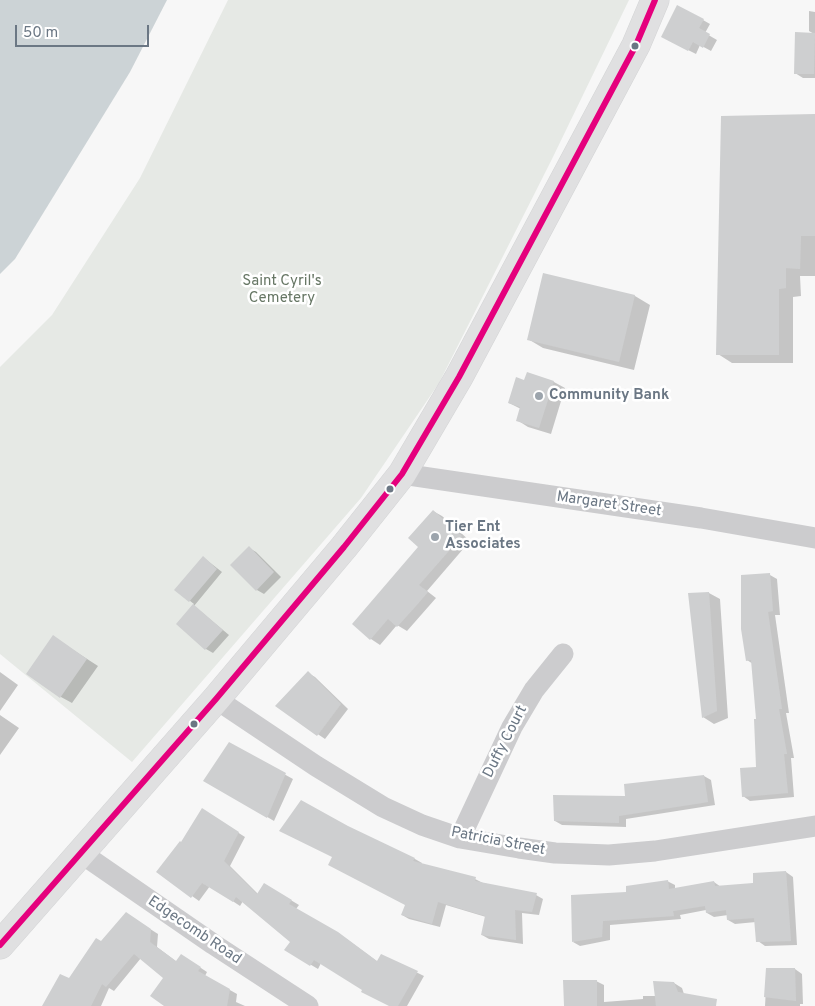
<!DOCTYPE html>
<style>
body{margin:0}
#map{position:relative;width:815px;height:1006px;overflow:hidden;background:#f7f7f7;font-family:Overpass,sans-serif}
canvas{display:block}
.scale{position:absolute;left:15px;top:25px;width:134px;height:22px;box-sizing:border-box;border:2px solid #6b7784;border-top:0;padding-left:6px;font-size:15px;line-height:18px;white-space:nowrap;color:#6b7784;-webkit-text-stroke:4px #fff;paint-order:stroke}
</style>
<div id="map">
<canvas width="815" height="1006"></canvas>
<div class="scale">50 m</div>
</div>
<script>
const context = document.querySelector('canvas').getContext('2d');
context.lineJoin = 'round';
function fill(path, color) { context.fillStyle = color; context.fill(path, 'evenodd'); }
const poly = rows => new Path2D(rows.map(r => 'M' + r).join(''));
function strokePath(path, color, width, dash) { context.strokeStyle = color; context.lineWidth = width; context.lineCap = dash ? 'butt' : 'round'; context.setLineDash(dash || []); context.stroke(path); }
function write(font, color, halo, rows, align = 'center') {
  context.font = font + ' Overpass,sans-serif'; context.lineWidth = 5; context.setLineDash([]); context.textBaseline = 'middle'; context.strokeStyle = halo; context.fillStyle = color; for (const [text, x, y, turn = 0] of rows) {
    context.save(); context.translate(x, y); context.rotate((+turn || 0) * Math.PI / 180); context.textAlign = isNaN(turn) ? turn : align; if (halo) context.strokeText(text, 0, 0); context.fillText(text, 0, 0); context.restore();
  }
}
const green = poly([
 [228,0,629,0,552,159,439,383,361,498,132,762,0,654,0,367,52,315,140,178]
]);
const water = poly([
 [0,0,167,0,130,72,15,259,0,274]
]);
const shadow = poly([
 [809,11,815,12,815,78,803,78,795,73,814,34,809,31],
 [703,20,710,24,705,33,717,40,711,51,700,45,696,54,668,40],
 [815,115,815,276,800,276,801,296,793,297,793,363,732,363,718,354],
 [544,274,635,296,650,305,634,370,543,348,528,339],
 [525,381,554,382,565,388,551,434,528,427,517,420,521,409,509,403],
 [433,511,442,516,470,541,427,591,436,598,407,631,397,625,380,645,371,639,353,624,420,547],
 [249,548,256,552,281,577,264,594,257,590],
 [204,558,222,572,194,606,229,635,213,653,206,649,177,624,194,604,176,590],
 [770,575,777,579,780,615,775,615,789,713,786,713,794,758,791,758,794,797,750,801,743,796,757,768,757,720,753,664,747,660],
 [709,593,720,599,728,718,714,724,703,717],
 [53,637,98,666,72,703,61,697],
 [0,672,18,685,0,711],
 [308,673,315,677,348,709,325,739,276,706],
 [0,715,19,728,0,755],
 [229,744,293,779,274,821,205,780],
 [704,776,711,780,715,805,626,819,626,827,562,825,555,821],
 [209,814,245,837,230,866,258,894,264,884,299,905,296,909,345,938,378,962,381,955,424,976,407,1006,390,1006,321,963,318,969,286,950,292,941,243,901,240,906,210,886,199,901,192,896,182,843],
 [348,827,415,859,422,863,421,865,475,879,483,883,536,895,543,899,539,915,522,913,523,944,489,939,482,935,486,917,446,905,440,927,409,919,402,915,406,905],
 [786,872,793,877,797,945,765,946,758,941,756,922,735,924,728,920,728,915,714,917,707,913,706,910,680,915,681,919,610,925,610,940,580,946,573,942,628,893,667,881,675,885,675,889,714,882,721,887,755,884],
 [133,918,158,934,157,947,177,962,189,960,207,972,205,976,237,994,236,1002,245,1006,167,1006,165,978,141,958,114,991,109,988,101,1006,48,1006,102,943],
 [767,969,795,969,802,974,803,1004,800,1004,800,1006,765,1006],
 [596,981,604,985,604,1002,643,999,643,996,656,996,674,983,682,988,684,994,700,1006,565,1006]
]);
const building = poly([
 [677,5,704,19,699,28,710,34,703,48,693,42,688,51,661,37],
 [795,32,815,33,814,74,794,74],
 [815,114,815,236,801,236,800,269,786,268,786,288,779,289,779,355,716,355,721,116],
 [543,273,635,295,619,362,527,340],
 [527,372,554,381,539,428,516,421,520,407,508,403,516,377,524,380],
 [433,510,462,536,419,585,428,592,416,606,397,627,388,619,370,640,352,624,418,547,408,538],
 [249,546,274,572,256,591,230,565],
 [203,556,217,569,189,602,174,590],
 [770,573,773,611,768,612,782,709,779,709,787,754,784,754,788,793,742,797,740,768,756,767,754,719,756,719,751,660,746,661,741,629,741,575],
 [709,592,717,711,702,718,688,593],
 [193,604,223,630,205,650,176,624],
 [53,635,87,659,60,698,26,674],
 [308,671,341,704,317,736,275,706],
 [229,742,286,773,267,818,203,781],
 [704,775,708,802,619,816,619,823,554,821,553,795,625,796,624,784],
 [301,800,348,826,415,858,413,861,476,877,475,881,537,893,532,912,515,910,516,940,481,935,485,916,438,902,432,924,401,915,405,905,328,865,332,857,279,831],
 [202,808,239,832,224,861,257,894,264,883,292,900,289,904,338,932,377,961,381,954,418,971,398,1006,389,1006,361,992,362,990,314,960,310,966,284,950,290,942,236,897,233,902,202,883,191,898,156,872,180,841,181,842],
 [786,871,791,941,756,942,754,918,727,920,726,910,706,913,705,906,673,911,674,916,603,921,602,937,572,942,571,895,626,892,626,886,668,880,669,889,714,881,715,886,753,883,753,873],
 [126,912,151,929,150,942,176,961,181,954,201,967,198,971,230,989,227,1006,164,1006,150,996,163,978,134,954,106,987,102,984,91,1006,42,1006,60,974,69,978,96,938,101,941],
 [766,968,795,968,796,1001,764,997],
 [563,980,597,980,597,1006,564,1006],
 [653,981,674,982,678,992,717,999,716,1006,656,1006]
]);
const street = poly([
 [402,474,701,518,815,538],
 [216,699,316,766,383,807,422,825,460,838,519,848,555,853,609,855,655,851,815,826],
 [460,838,512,727,534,690,563,654],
 [81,853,213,944,308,1006]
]);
const primary = poly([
 [0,945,216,699,344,547,402,474,459,377,636,45,655,0]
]);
const bus1 = poly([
 [0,945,216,699,344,547,402,474,459,377,636,45,655,0]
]);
const markers = [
 [635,46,4.5,"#6b7784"],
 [539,396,5,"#9ca4ac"],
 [390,489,4.5,"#6b7784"],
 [435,537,5,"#9ca4ac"],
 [194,724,4.5,"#6b7784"]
];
const parkNames = [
 ["Saint Cyril's",282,282],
 ["Cemetery",282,299]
];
const poiNames = [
 ["Community Bank",549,396],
 ["Tier Ent",445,528],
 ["Associates",445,545]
];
const streetNames = [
 ["Margaret Street",609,505,8],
 ["Duffy Court",506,742,-63],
 ["Patricia Street",498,842,11],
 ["Edgecomb Road",194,931,34]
];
fill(green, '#e6e9e5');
fill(water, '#ccd3d6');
fill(shadow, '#0003');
fill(building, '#cecfd0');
strokePath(primary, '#d3d4d5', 29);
strokePath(street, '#ccccce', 21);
strokePath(primary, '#e0e0e1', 28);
strokePath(bus1, '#e5007d', 6);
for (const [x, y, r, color] of markers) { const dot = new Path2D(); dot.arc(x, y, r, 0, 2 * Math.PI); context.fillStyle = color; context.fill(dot); strokePath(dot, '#fff', 2); }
write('15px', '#677765', '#fff', parkNames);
write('bold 15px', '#6b7784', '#fff', poiNames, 'left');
write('15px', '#6b7784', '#fff', streetNames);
</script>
